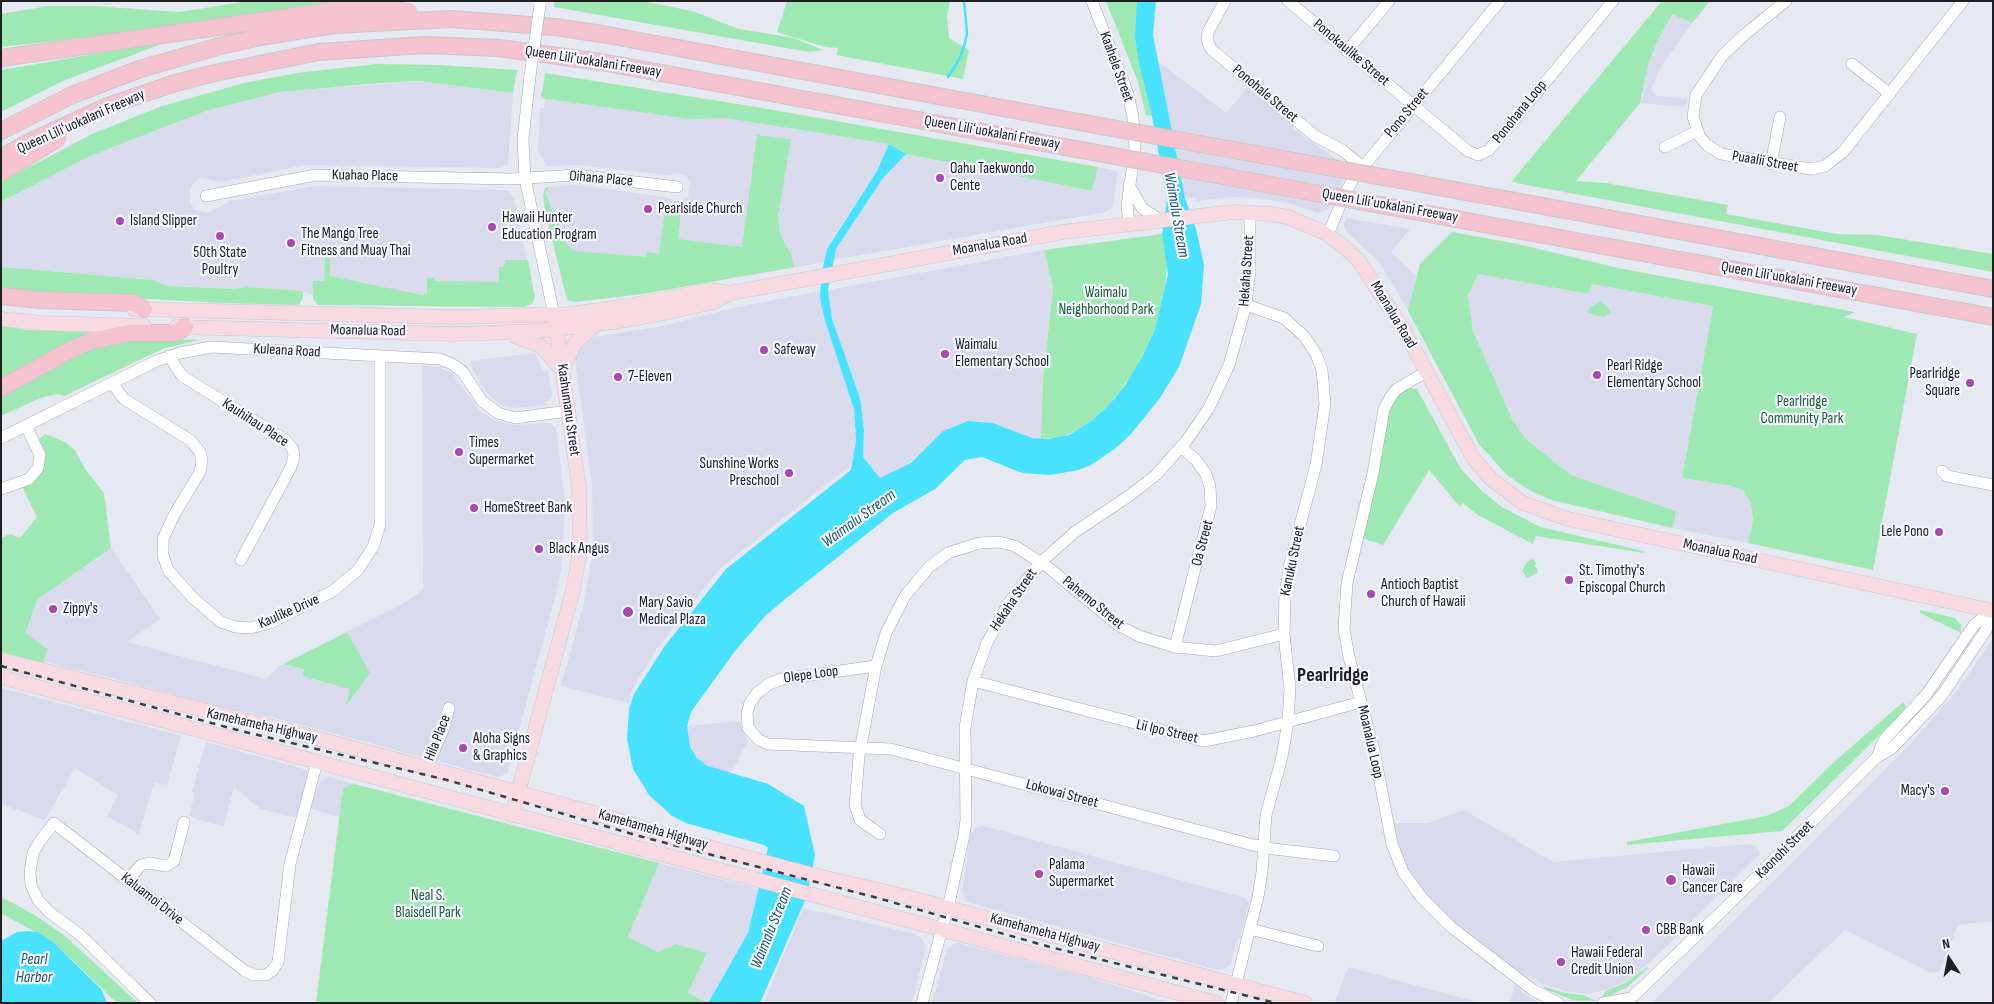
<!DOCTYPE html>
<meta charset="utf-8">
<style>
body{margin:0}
#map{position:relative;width:1994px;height:1004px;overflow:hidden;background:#e6e8f2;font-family:"Sofia Sans Condensed",sans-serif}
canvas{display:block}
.frame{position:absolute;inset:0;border:2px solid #202024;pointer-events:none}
.north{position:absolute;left:1924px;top:934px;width:50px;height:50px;-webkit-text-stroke:4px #f4f5fe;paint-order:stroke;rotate:349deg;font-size:14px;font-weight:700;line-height:20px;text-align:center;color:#202024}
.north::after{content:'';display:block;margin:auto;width:18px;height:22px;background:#202024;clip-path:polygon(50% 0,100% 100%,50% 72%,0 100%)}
</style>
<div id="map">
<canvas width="1994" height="1004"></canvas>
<div class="frame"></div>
<div class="north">N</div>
</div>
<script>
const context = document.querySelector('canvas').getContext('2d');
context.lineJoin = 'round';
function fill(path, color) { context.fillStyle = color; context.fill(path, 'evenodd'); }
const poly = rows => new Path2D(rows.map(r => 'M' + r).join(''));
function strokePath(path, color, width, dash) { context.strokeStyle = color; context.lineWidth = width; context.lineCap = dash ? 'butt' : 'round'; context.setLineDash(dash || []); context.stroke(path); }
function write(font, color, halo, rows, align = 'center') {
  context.font = font + ' "Sofia Sans Condensed",sans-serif'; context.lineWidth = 4.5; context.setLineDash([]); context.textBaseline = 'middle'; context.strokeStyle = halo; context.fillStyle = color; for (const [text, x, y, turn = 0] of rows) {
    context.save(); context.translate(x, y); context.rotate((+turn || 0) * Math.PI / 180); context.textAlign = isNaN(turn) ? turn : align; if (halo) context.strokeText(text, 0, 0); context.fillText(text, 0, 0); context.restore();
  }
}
const built = poly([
 [1672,13,1692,23,1662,65,1651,89,1654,95,1658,96,1687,99,1685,107,1641,103,1648,65,1657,42],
 [1158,61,1226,113,1248,87,1295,124,1292,128,1346,166,1346,175,1328,210,1317,213,1292,204,1257,198,1234,197,1196,201,1195,197,1185,198],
 [419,81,513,93,508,164,500,168,305,165,221,182,201,178,196,181,190,188,190,203,196,211,208,213,230,201,315,186,508,190,514,199,535,298,521,291,427,293,422,295,328,300,303,291,247,287,234,289,168,286,153,280,1,267,1,202,90,156,206,111,280,92],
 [546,98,689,119,725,118,889,144,877,171,832,239,824,262,754,275,584,286,545,192,550,187,571,185,594,187,664,197,679,202,688,197,690,184,686,176,679,173,666,175,579,165,547,166,538,152,540,108,544,108],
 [906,154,1091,191,1098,167,1118,171,1113,207,1106,212,833,260,836,249,883,178],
 [1346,218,1410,229,1391,252,1416,276,1414,292,1408,311,1380,263,1345,230,1344,224],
 [1044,250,1053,288,1043,379,1041,439,1026,436,993,423,968,421,959,424,943,431,906,466,880,478,863,457,864,429,860,398,832,319,828,290],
 [1478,274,1589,294,1592,284,1713,306,1682,478,1732,486,1743,490,1751,504,1753,520,1748,543,1673,528,1676,511,1571,475,1525,438,1512,419,1473,331,1468,296],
 [820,291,825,321,854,409,856,440,852,464,719,569,656,650,632,690,629,703,561,686,584,602,593,550,592,485,575,359,577,350,593,337,657,327,734,308],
 [535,353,543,371,548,370,552,395,545,405,516,408,501,405,487,393,472,369,471,361],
 [422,365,439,367,452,373,480,411,496,421,515,425,550,423,556,428,565,502,562,564,557,590,507,774,497,777,275,718,222,707,88,672,70,669,49,662,44,663,47,649,26,634,37,600,111,548,160,619,127,642,266,679,279,666,397,607,423,590],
 [1993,639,1993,921,1958,925,1939,972,1931,973,1845,930,1768,1003,1652,1003,1913,741,1955,693],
 [1,688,181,736,167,785,154,782,139,834,107,816,118,795,75,768,45,820,1,804],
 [739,721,748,741,730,774,708,766,697,758,688,741,687,726],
 [206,742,307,770,308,781,299,818,260,809,234,787,224,826,199,820,189,815,195,793,192,792],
 [329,777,354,784,343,788,340,817,309,808,320,782],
 [1464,810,1553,862,1748,844,1756,846,1760,854,1656,957,1629,980,1606,990,1585,994,1566,991,1542,984,1530,975,1527,979,1502,962,1446,916,1418,885,1406,868,1395,834,1394,823,1428,823],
 [983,826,1245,898,1249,904,1240,939,1238,938,1230,965,1225,969,1218,970,967,902,962,892,970,834,975,828],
 [659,863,758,889,748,933,708,1002,688,993,707,953,676,944,658,952,628,937],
 [803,908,915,934,922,938,926,947,912,1003,764,1003],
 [959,943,1091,978,1169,1003,932,1003,947,949,952,945],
 [1348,967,1480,1003,1343,1003,1335,1001],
 [1515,985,1522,992,1539,1003,1510,1003]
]);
const green = poly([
 [249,1,346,1,115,34,1,47,1,14,48,6,94,6,179,12],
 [555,1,642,1,692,11,739,29,794,38,823,50,809,52,554,7],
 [787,1,950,1,947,15,949,38,969,50,963,79,837,55,838,48,825,47,777,32],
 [1106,1,1137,1,1139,64,1152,116,1146,115,1138,82],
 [1662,1,1710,1,1692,23,1672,14,1657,42,1648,65,1640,103,1576,181,1606,183,1728,205,1726,214,1837,234,1877,235,1993,254,1993,272,1511,182],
 [159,43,159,45,65,80,1,112,1,70],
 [377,64,440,65,517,70,513,93,419,81,379,83,280,92,206,111,90,156,1,202,1,182,92,134,162,106,244,83,297,73],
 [545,73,756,107,1098,167,1092,191,906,154,889,144,725,118,689,119,541,98],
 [757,135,791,139,778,216,780,234,791,254,794,267,643,294,575,302,567,300,545,211,543,195,545,188,550,187,545,192,566,243,573,251,646,257,647,252,659,254,665,210,673,211,675,201,682,201,678,239,742,247],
 [1452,232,1518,244,1618,268,1855,312,1844,317,1917,334,1873,570,1748,543,1753,520,1751,504,1743,490,1732,486,1682,478,1713,306,1592,284,1589,294,1478,274,1468,296,1473,331,1512,419,1525,438,1571,475,1676,511,1673,528,1551,500,1529,490,1508,476,1479,444,1408,311,1420,264],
 [1162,234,1167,266,1165,293,1155,329,1135,371,1108,406,1084,427,1062,437,1041,439,1043,379,1053,288,1044,250],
 [325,258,330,258,330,276,422,295,427,293,427,278,434,278,434,281,499,282,499,267,504,267,505,260,528,260,535,298,532,304,524,307,318,305,313,299,313,281,324,281],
 [1,267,153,280,168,286,234,289,247,287,303,291,303,298,299,304,295,305,223,303,1,291],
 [1601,301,1610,310,1610,313,1603,317,1588,313,1589,308],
 [1,326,26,330,90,332,1,379],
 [143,339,199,340,162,349,64,396,58,394,40,398,1,416,1,396,75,356,100,346],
 [1409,388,1417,389,1461,469,1483,492,1502,507,1540,527,1644,551,1644,553,1536,536,1533,544,1478,515,1463,503,1460,507,1429,470,1383,545,1361,538,1389,408,1399,394],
 [45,434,65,442,75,450,85,469,104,493,111,548,37,600,26,633,47,649,44,663,1,652,1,538,10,534,20,538,37,517,22,486,29,483,38,440],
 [1533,559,1536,563,1534,566,1538,569,1537,573,1527,578,1522,571,1528,561],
 [1920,610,1955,618,1961,625,1961,633,1920,613],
 [347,632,370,673,346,706,350,689,302,676,304,669,283,664],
 [1903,702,1906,706,1902,713,1782,831,1627,845,1627,842,1766,816,1789,806,1834,762],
 [354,784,659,863,628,937,658,952,676,944,707,953,688,993,708,1003,316,1003,343,788],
 [1,897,35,915,64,935,138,1003,117,1003,65,953,37,933,1,913],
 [1647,967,1648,968,1626,988,1600,1000,1606,991,1627,982],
 [1543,986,1565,993,1584,995,1596,1001,1573,1000,1547,990]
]);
const water = poly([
 [1137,1,1156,1,1153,35,1185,198,1196,229,1204,265,1201,304,1179,367,1160,398,1131,434,1116,448,1091,465,1078,470,1050,475,1022,473,982,457,965,460,935,489,893,513,789,596,766,615,735,651,691,712,687,726,690,747,697,758,708,766,768,784,804,806,815,855,807,896,760,1003,708,1003,748,933,768,848,764,845,686,823,672,816,649,795,633,769,627,739,629,709,634,694,664,647,726,569,851,470,856,440,854,409,825,321,820,298,821,276,827,249,877,171,889,144,906,154,883,178,836,249,828,290,832,319,860,398,864,429,863,457,880,478,911,463,943,431,968,421,993,423,1032,438,1048,439,1069,435,1090,422,1108,406,1126,384,1142,357,1155,329,1168,275,1162,234,1167,200,1152,116,1139,64,1135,36],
 [28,931,38,932,55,944,101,989,107,1003,1,1003,1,941,17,932]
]);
const stream = poly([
 [948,77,960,58,965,43,967,33,964,1]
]);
const minor = poly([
 [1092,1,1128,94,1133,117,1135,149,1127,206,1129,224],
 [1225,1,1208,32,1207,40,1211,49,1315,136,1342,150,1363,167],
 [1288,1,1468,151,1478,155,1489,150,1613,1],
 [1786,1,1744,35,1722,56,1696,95,1693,117,1700,137,1707,145,1721,154,1811,169,1825,166,1843,152,1963,1],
 [1347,51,1389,1],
 [1852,64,1890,94],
 [530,76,523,139,525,178,554,315],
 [1665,147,1697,131],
 [1771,164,1780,117],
 [1129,185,1142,208,1160,220],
 [206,196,316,175,511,179,576,175,677,187],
 [1328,235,1345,193,1354,178,1500,1],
 [169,356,182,376,284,439,293,449,294,456,291,467,241,560],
 [1426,372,1397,389,1391,396,1384,409,1373,473,1347,583,1344,629,1349,657,1374,750,1392,844,1403,872,1422,898,1451,927,1533,990,1558,1003],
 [112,383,124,399,190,440,200,452,202,461,200,472,174,515,163,539,163,555,168,570,193,598,221,622,236,627,251,628,270,623,333,591,358,570,373,547,380,525,380,356],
 [1,438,156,361,180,353,211,347,440,359,452,364,462,371,482,401,498,413,515,418,568,411],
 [1942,471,1947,476,1993,485],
 [1,489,29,479,38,468,40,455,26,426],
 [1175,647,1211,506,1210,487,1206,474,1196,460,1181,447],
 [876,666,782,679,769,684,757,693,750,703,747,713,748,728,759,740,768,744,891,749,1253,845,1274,849,1334,856],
 [973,681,1204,741,1254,731,1361,702],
 [1877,757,1884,740,1926,695,1974,625,1992,611],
 [426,768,443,730,449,708],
 [880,834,860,820,855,805,859,756,876,666,886,633,905,596,929,567,948,553,979,543,999,542,1015,546,1049,568,1118,625,1139,636,1175,647,1216,651,1284,634],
 [127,881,141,865,149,863,166,866,174,861,184,822],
 [1250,929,1318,946],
 [150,1003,79,934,49,912,38,900,31,885,30,872,33,853,40,841,54,823,245,971,253,975,266,975,273,970,278,962,290,864,317,762],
 [922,1003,950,899,964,835,966,820,965,728,973,681,987,643,1008,604,1041,562,1075,532,1129,496,1156,475,1187,440,1209,408,1229,365,1246,305,1250,271,1250,212],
 [1231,1003,1258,897,1262,872,1266,815,1282,757,1288,721,1290,689,1284,634,1285,594,1290,563,1316,465,1325,404,1322,370,1316,354,1305,337,1284,318,1246,305],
 [1603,1003,1631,998],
 [1626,1003,1719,914,1877,757,1891,749,1925,714,1943,694,1986,630,1993,611]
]);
const major = poly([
 [134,309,450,317,570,314,622,307,711,290,730,293,1063,232,1233,212,1270,214,1288,217,1321,231,1341,244,1359,261,1404,330,1473,458,1491,479,1523,503,1568,519,1993,611],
 [1,319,42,323,144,326],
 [176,327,453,334,539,331,613,322,660,314,714,302,730,293],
 [516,337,541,346,562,370],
 [563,369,575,343,595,325],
 [1,660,305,735,598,814,664,835,813,875,900,895,1305,1003],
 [1,677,1216,1003],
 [512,815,573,590,580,551,579,487,555,320]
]);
const highway = poly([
 [1,58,344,9,391,10,408,12],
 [1,131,70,96,106,82,140,69,220,46,260,37,334,25,452,19,555,27,602,34,1079,122],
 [1,158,27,143,108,106,172,84,210,74,319,52,424,45,499,48,601,62,1076,149],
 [1,173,57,139],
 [1521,202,1993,289],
 [1516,230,1993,317],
 [1,296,41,300,134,303,144,309],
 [1,388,70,350,91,341,129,333,176,333,185,327]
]);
const rail = poly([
 [1,666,241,731,447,780,639,836,874,897,1050,947,1276,1003]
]);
const minorBridge = poly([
 [530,76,540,5]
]);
const highwayBridge = poly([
 [1079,122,1521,202],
 [1076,149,1516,230]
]);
const markers = [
 [940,178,5,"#a748b0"],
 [648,209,5,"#a748b0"],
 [120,221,5,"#a748b0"],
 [492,227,5,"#a748b0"],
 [220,236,5,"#a748b0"],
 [291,243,5,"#a748b0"],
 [764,350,5,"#a748b0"],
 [945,354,5,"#a748b0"],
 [1597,375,5,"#a748b0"],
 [618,377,5,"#a748b0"],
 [1970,383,5,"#a748b0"],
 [459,452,5,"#a748b0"],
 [789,473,5,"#a748b0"],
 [474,508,5,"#a748b0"],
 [1939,532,5,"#a748b0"],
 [539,549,5,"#a748b0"],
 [1569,580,5,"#a748b0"],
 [1371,594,5,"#a748b0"],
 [53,609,5,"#a748b0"],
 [628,612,6,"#a748b0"],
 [463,748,5,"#a748b0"],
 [1945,791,5,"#a748b0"],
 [1039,874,5,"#a748b0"],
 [1671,880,6,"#a748b0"],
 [1646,930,5,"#a748b0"],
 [1561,962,5,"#a748b0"]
];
const streetNames = [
 ["Ponokaulike Street",1351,53,40],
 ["Queen Liliʻuokalani Freeway",593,62,9],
 ["Kaahele Street",1116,67,70],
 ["Ponohale Street",1265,94,40],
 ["Ponohana Loop",1520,112,-51],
 ["Pono Street",1407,113,-50],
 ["Queen Liliʻuokalani Freeway",81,122,-24],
 ["Queen Liliʻuokalani Freeway",992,133,10],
 ["Puaalii Street",1765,162,10],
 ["Kuahao Place",365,176,1],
 ["Oihana Place",601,179,5],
 ["Queen Liliʻuokalani Freeway",1390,206,10],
 ["Moanalua Road",990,245,-10],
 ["Hekaha Street",1247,271,-86],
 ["Queen Liliʻuokalani Freeway",1789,279,10],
 ["Moanalua Road",1393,315,59],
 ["Moanalua Road",368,331,1],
 ["Kuleana Road",287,351,3],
 ["Kaahumanu Street",568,410,82],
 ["Kauhihau Place",255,423,33],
 ["Oa Street",1203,543,-75],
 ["Moanalua Road",1720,552,12],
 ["Kanuku Street",1293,561,-78],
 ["Hekaha Street",1014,600,-56],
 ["Pahemo Street",1093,603,39],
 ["Kaulike Drive",289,612,-24],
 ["Olepe Loop",811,675,-8],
 ["Kamehameha Highway",262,726,13],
 ["Lii Ipo Street",1167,732,13],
 ["Hila Place",438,738,-69],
 ["Moanalua Loop",1370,742,77],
 ["Lokowai Street",1062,794,15],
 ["Kamehameha Highway",653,830,16],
 ["Kaonohi Street",1785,850,-45],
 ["Kaluamoi Drive",152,899,38],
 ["Kamehameha Highway",1045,933,15]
];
const poiNames = [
 ["Oahu Taekwondo",950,169],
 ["Cente",950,186],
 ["Pearlside Church",658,209],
 ["Hawaii Hunter",502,218],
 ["Education Program",502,235],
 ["Island Slipper",130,221],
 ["The Mango Tree",301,234],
 ["Fitness and Muay Thai",301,251],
 ["50th State",220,253,"center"],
 ["Poultry",220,270,"center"],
 ["Waimalu",955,345],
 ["Elementary School",955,362],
 ["Safeway",774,350],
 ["Pearl Ridge",1607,366],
 ["Elementary School",1607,383],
 ["Pearlridge",1960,374,"right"],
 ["Square",1960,391,"right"],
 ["7-Eleven",628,377],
 ["Times",469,443],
 ["Supermarket",469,460],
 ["Sunshine Works",779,464,"right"],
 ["Preschool",779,481,"right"],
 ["HomeStreet Bank",484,508],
 ["Lele Pono",1929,532,"right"],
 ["Black Angus",549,549],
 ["St. Timothy's",1579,571],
 ["Episcopal Church",1579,588],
 ["Antioch Baptist",1381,585],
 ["Church of Hawaii",1381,602],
 ["Mary Savio",639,603],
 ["Medical Plaza",639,620],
 ["Zippy's",63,609],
 ["Aloha Signs",473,739],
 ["& Graphics",473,756],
 ["Macy's",1935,791,"right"],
 ["Palama",1049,865],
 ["Supermarket",1049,882],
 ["Hawaii",1682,871],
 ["Cancer Care",1682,888],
 ["CBB Bank",1656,930],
 ["Hawaii Federal",1571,953],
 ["Credit Union",1571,970]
];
const parkNames = [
 ["Waimalu",1106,293],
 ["Neighborhood Park",1106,310],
 ["Pearlridge",1802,402],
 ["Community Park",1802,419],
 ["Neal S.",428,896],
 ["Blaisdell Park",428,913]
];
const waterNames = [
 ["Waimalu Stream",1176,215,80],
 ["Waimalu Stream",859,519,-36],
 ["Waimalu Stream",772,928,-68],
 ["Pearl",34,960],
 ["Harbor",34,978]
];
const districtNames = [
 ["Pearlridge",1333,676]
];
fill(built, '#d9dbed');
fill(green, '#9ee9b3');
fill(water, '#49e2fe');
strokePath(stream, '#49e2fe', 2.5);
strokePath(minor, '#a7a9b2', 12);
strokePath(major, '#c9c9ca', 15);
strokePath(highway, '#c9c9ca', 18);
strokePath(minor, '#fff', 11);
strokePath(major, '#f8dbe2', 14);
strokePath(highway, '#f4c3cf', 16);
strokePath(rail, '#3d3d42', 2.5, [6, 6]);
strokePath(minorBridge, '#a7a9b2', 12, []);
strokePath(highwayBridge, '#c9c9ca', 18, []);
strokePath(minorBridge, '#fff', 11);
strokePath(highwayBridge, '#f4c3cf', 16);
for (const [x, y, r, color] of markers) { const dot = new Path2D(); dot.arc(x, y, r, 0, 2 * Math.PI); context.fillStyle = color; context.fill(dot); strokePath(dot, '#f4f5fe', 2); }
write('15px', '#202024', '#f4f5fe', streetNames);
write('15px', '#202024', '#f4f5fe', poiNames, 'left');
write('15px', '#1d6037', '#f4f5fe', parkNames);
write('italic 16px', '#1b5964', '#f4f5fe', waterNames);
write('bold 20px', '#202024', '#f4f5fe', districtNames);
</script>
